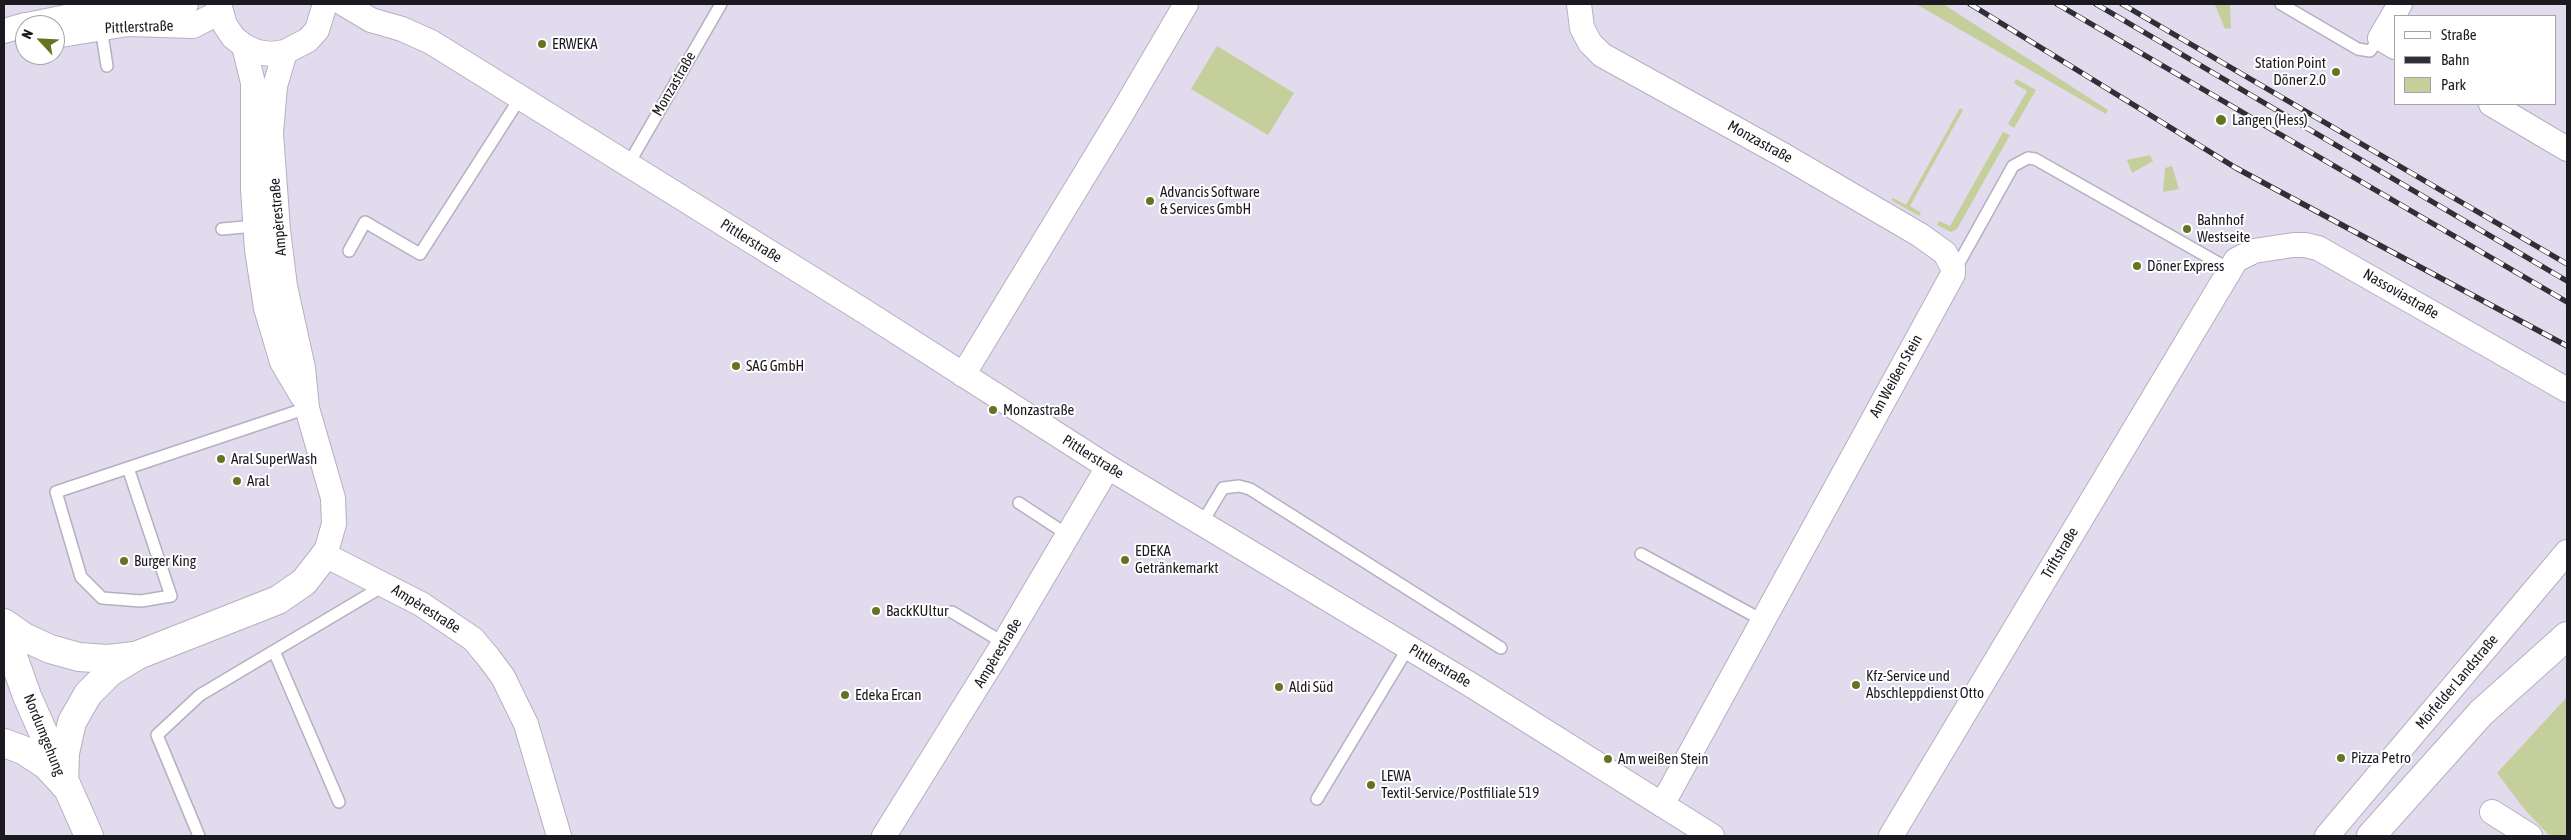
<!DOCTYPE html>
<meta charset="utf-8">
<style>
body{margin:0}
#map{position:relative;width:2571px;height:840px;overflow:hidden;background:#e1dbed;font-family:"Asap Condensed",sans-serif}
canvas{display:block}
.frame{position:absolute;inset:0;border:5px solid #1c1a21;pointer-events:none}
.legend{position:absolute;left:2394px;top:15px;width:162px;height:90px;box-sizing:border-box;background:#fff;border:1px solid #a4a3a6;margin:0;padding:6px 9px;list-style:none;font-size:15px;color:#1c1a21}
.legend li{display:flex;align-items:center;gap:10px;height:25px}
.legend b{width:25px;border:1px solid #a4a3a6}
.north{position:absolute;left:15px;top:15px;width:50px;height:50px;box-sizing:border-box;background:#fff;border:1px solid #a4a3a6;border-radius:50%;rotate:295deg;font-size:14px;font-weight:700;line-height:20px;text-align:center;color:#1c1a21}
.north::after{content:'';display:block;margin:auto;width:18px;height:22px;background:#637523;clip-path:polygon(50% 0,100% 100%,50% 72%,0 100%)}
</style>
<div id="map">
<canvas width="2571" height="840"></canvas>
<div class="frame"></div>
<ul class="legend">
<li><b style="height:6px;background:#fff"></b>Straße</li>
<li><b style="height:6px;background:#302e36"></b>Bahn</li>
<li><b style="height:14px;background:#c4cf9b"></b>Park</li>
</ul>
<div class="north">N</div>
</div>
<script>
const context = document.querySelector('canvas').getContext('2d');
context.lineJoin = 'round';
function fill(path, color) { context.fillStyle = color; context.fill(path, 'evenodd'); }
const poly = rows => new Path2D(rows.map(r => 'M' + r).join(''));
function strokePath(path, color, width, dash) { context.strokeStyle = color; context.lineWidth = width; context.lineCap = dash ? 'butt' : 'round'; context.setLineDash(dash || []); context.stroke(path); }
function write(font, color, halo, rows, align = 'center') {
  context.font = font + ' "Asap Condensed",sans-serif'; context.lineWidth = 4; context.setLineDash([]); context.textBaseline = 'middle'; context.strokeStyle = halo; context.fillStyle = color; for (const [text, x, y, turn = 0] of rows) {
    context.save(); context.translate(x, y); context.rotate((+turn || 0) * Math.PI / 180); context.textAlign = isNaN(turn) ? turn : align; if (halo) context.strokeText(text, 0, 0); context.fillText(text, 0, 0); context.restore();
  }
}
const green = poly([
 [1916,4,1943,4,2108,110,2106,114],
 [2230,4,2231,28,2225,29,2215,5],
 [1217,46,1294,93,1268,135,1191,89],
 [2016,79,2036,90,2014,128,2008,124,2027,91,2014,83],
 [1960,108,1963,110,1910,206,1921,213,1919,216,1891,200,1893,198,1906,205],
 [2003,132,2010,135,1957,229,1951,232,1937,225,1939,221,1950,226],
 [2150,155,2153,161,2132,173,2127,160],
 [2172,166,2179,189,2163,192,2165,168],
 [2567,697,2567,836,2550,836,2525,810,2497,773]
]);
const service = poly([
 [2281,4,2358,49,2370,51,2380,38],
 [101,28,107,66],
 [628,165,721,4],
 [222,229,255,226],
 [349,251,365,222,420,254,520,98],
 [1955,270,2013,166,2028,158,2035,159,2229,269],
 [128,468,171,596,141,601,102,598,81,577,56,492,307,408],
 [1019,503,1068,535],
 [1202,523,1223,488,1239,486,1250,489,1501,648],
 [1641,554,1762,620],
 [952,612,1004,643],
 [274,651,339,802],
 [1317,799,1408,648],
 [199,836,157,735,200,695,385,585]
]);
const minor = poly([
 [219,4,225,25,233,37,244,46,257,52,271,54,285,52,308,40,317,30,325,4],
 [344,4,371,20,402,29,431,42,864,311,1108,467,1476,688,1712,836],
 [1579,4,1582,28,1590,43,1602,55,1783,155,1920,235,1945,253,1953,268,1953,274,1662,805],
 [27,25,71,16,186,4],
 [4,31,25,25],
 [55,36,128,24,193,26,220,12],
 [244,46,253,83,253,189,257,250,266,308,282,362,302,396],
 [2395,47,2380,38,2400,4],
 [285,52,275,86,271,133,278,230,285,286,303,368,307,408,333,498,334,524,325,555,421,604,473,639,489,658,503,677,526,724,559,836],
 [2491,104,2567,149],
 [963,375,1121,115,1186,4],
 [2492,812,2530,836],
 [884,836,1004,643,1108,467],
 [1891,836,2236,260,2254,251,2293,245,2305,245,2318,248,2567,390],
 [2327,836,2567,552]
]);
const secondary = poly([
 [2371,836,2481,713,2567,636]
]);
const primary = poly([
 [4,623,24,637,50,649,79,657,108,659,134,656],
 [4,631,27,696,89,836],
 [4,743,23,750,46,765,60,780],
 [64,785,65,753,72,722,88,694,110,672,138,655,278,600,304,582,325,555]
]);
const rail = poly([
 [1970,4,2236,168,2567,346],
 [2057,4,2567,302],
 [2096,4,2567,281],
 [2122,4,2567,264]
]);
const markers = [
 [542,44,5,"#637523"],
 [2336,72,5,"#637523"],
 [2221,120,6,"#637523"],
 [1150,201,5,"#637523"],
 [2187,229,5,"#637523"],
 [2137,266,5,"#637523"],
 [736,366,5,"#637523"],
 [993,410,5,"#637523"],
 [221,459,5,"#637523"],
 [237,481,5,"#637523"],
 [1125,560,5,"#637523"],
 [124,561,5,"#637523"],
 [876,611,5,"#637523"],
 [1856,685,5,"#637523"],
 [1279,687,5,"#637523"],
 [845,695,5,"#637523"],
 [2341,758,5,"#637523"],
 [1608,759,5,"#637523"],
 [1371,785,5,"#637523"]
];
const streetNames = [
 ["Pittlerstraße",139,27,-2],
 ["Monzastraße",674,84,-60],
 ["Monzastraße",1760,142,29],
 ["Ampèrestraße",278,217,-95],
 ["Pittlerstraße",751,241,32],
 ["Nassoviastraße",2401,294,30],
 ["Am Weißen Stein",1896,376,-61],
 ["Pittlerstraße",1093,457,32],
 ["Triftstraße",2060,553,-59],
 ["Ampèrestraße",426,609,32],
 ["Ampèrestraße",998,653,-59],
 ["Pittlerstraße",1440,666,31],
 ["Mörfelder Landstraße",2457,682,-50],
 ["Nordumgehung",44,735,68]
];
const poiNames = [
 ["ERWEKA",552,44],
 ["Station Point",2326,63,"right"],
 ["Döner 2.0",2326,80,"right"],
 ["Langen (Hess)",2232,120],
 ["Advancis Software",1160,192],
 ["& Services GmbH",1160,209],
 ["Bahnhof",2197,220],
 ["Westseite",2197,237],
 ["Döner Express",2147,266],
 ["SAG GmbH",746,366],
 ["Monzastraße",1003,410],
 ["Aral SuperWash",231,459],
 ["Aral",247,481],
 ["EDEKA",1135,551],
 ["Getränkemarkt",1135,568],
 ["Burger King",134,561],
 ["BackKUltur",886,611],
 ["Kfz-Service und",1866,676],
 ["Abschleppdienst Otto",1866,693],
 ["Aldi Süd",1289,687],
 ["Edeka Ercan",855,695],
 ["Pizza Petro",2351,758],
 ["Am weißen Stein",1618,759],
 ["LEWA",1381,776],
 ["Textil-Service/Postfiliale 519",1381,793]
];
fill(green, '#c4cf9b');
strokePath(service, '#b5afc1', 14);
strokePath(minor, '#b5afc1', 26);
strokePath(secondary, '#b5afc1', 30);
strokePath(primary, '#b5afc1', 30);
strokePath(service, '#fff', 11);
strokePath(minor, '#fff', 24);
strokePath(secondary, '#fff', 28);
strokePath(primary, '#fff', 28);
strokePath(rail, '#302e36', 5.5);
strokePath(rail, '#fff', 4, [11]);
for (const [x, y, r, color] of markers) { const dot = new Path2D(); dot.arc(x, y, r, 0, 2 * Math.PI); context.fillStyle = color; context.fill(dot); strokePath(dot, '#fff', 2); }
write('15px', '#1c1a21', '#fff', streetNames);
write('15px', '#1c1a21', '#fff', poiNames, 'left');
</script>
